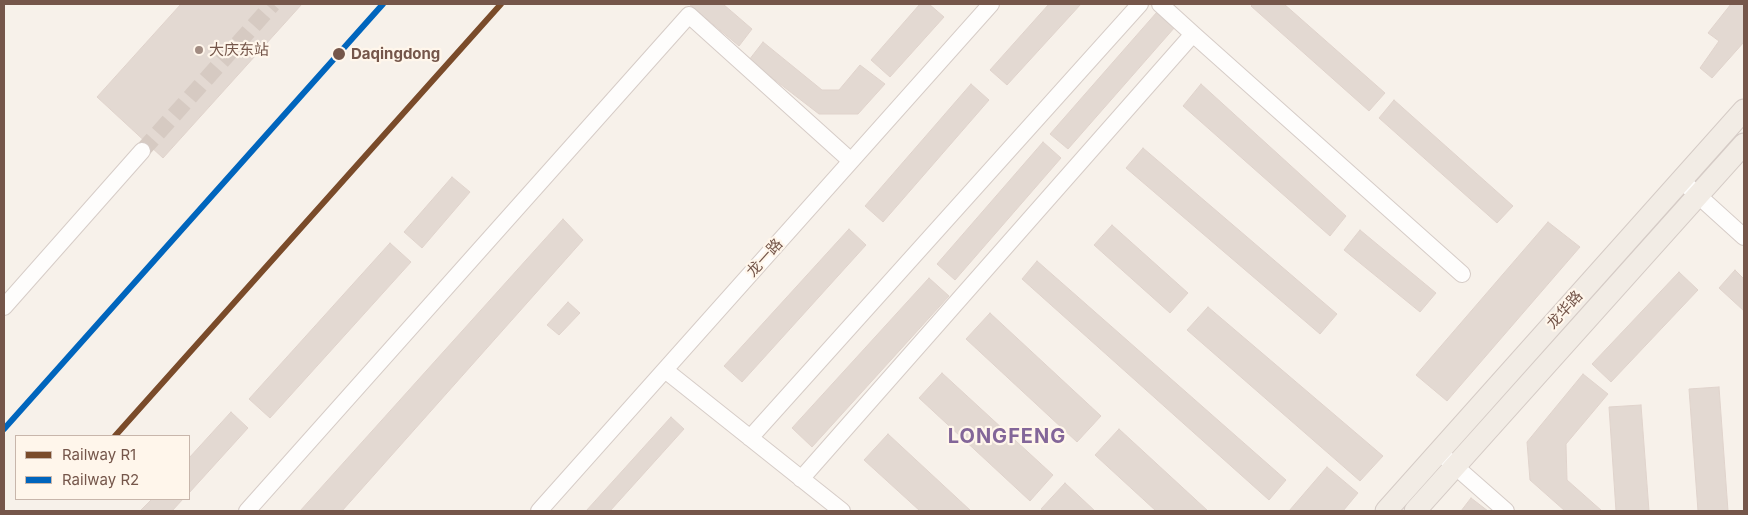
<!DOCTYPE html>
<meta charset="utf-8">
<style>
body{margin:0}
#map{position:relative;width:1748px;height:515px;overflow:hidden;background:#f7f1ea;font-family:Inter,sans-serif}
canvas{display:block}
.frame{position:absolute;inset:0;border:5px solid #75564a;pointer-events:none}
.legend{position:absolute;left:15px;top:435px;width:175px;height:65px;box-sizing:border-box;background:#fff6eb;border:1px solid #c8b6ab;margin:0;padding:6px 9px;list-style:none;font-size:15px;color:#75564a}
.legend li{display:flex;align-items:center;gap:10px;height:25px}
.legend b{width:25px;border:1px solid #c8b6ab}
</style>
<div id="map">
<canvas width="1748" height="515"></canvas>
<div class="frame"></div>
<ul class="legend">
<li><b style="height:6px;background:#7a4b2a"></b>Railway R1</li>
<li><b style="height:6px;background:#0065bd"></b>Railway R2</li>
</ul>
</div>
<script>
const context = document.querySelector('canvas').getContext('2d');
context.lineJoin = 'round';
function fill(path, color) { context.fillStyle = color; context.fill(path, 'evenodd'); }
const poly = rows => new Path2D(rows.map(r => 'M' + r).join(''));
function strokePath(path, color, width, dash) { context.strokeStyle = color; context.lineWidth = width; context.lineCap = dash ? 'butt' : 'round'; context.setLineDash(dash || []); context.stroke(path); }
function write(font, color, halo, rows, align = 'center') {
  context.font = font + ' Inter,"Noto Sans SC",sans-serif'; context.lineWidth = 4.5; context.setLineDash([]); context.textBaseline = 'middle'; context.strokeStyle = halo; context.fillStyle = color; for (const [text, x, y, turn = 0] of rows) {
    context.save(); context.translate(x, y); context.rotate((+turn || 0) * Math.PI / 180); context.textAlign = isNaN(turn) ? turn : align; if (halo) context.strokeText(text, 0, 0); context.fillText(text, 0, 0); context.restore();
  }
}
const building = poly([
 [181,4,302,4,163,158,97,97,181,4],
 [689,4,723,4,752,29,739,46,689,4],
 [920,4,929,4,944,17,890,77,871,60,920,4],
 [1049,4,1081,4,1007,85,990,70,1049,4],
 [1253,4,1284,4,1385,93,1369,111,1251,6,1253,4],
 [1731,4,1744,4,1744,42,1712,78,1700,68,1719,41,1708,33,1731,4],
 [1157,12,1175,27,1068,149,1050,134,1157,12],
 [763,42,822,90,839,90,860,65,885,84,858,114,819,114,749,60,763,42],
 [971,84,989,100,883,222,865,206,971,84],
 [1201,84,1346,216,1330,236,1183,106,1201,84],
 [1394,100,1513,206,1497,223,1379,118,1394,100],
 [1043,142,1061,158,955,280,937,264,1043,142],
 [1143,148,1337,314,1320,334,1126,168,1143,148],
 [452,177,470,192,422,248,404,232,452,177],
 [563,219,583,240,342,511,300,511,563,219],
 [1548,222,1580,247,1447,401,1416,375,1548,222],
 [1112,225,1188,293,1170,313,1094,245,1112,225],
 [849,229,866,245,742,382,724,366,849,229],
 [1360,230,1436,293,1420,312,1344,250,1360,230],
 [390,243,411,262,270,418,249,399,390,243],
 [1037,261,1286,480,1269,500,1022,279,1037,261],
 [1735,270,1744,279,1744,311,1719,288,1735,270],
 [1679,272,1698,290,1611,382,1592,364,1679,272],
 [929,278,949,296,812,447,792,428,929,278],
 [568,302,580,313,559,335,547,325,568,302],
 [1208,307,1383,456,1360,481,1187,330,1208,307],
 [990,313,1101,416,1077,442,966,339,990,313],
 [942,373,1053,475,1030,501,919,398,942,373],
 [1583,374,1608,394,1566,444,1567,480,1602,511,1565,511,1530,480,1527,442,1583,374],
 [1719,387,1728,511,1698,511,1689,389,1719,387],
 [1641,405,1649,511,1616,511,1609,407,1641,405],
 [231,412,248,428,189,493,189,458,231,412],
 [671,417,684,429,610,511,586,511,671,417],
 [1119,429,1208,511,1156,511,1095,455,1119,429],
 [888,434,971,511,920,511,864,460,888,434],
 [1327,467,1358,493,1343,511,1289,511,1327,467],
 [1065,483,1095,511,1044,511,1041,509,1065,483],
 [1471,498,1488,511,1461,511,1471,498],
 [152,499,183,499,172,511,140,511,152,499]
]);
const minorTunnel = poly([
 [142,151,273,4]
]);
const minor = poly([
 [1193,34,1462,274],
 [1681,180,1744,237],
 [4,307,142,151],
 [665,370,842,511],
 [750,438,1140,4],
 [1448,460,1506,511],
 [801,479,1193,34,1160,4],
 [247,511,689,15,851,161],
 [539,511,991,4]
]);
const major = poly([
 [1386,511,1744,110],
 [1415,511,1744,144]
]);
const rail1 = poly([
 [115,436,501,4]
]);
const rail2 = poly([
 [4,429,383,4]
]);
const markers = [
 [199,50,5,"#a28c82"],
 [339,54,7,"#75564a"]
];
const poiNames = [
 ["大庆东站",209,50]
];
const stopNames = [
 ["Daqingdong",351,54]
];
const streetNames = [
 ["龙一路",765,258,-48],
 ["龙华路",1565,310,-48]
];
const districtNames = [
 ["LONGFENG",1007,437]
];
fill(building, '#e3d9d2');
strokePath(building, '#e0d3cc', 1);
strokePath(minorTunnel, '#d6cac2', 16, [16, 8]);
strokePath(minor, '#d6ccc7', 18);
strokePath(major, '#d5cbc6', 23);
strokePath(minor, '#fefdfc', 16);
strokePath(major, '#f2ece5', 21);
strokePath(rail1, '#7a4b2a', 6);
strokePath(rail2, '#0065bd', 6);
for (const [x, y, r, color] of markers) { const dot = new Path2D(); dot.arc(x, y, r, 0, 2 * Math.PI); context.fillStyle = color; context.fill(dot); strokePath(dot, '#fff6eb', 2); }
write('15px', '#75564a', '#fff6eb', poiNames, 'left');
write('bold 15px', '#75564a', '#fff6eb', stopNames, 'left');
write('15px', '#75564a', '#fff6eb', streetNames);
context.letterSpacing = '1px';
write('bold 20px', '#836699', '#fff6eb', districtNames);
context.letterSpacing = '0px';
</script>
